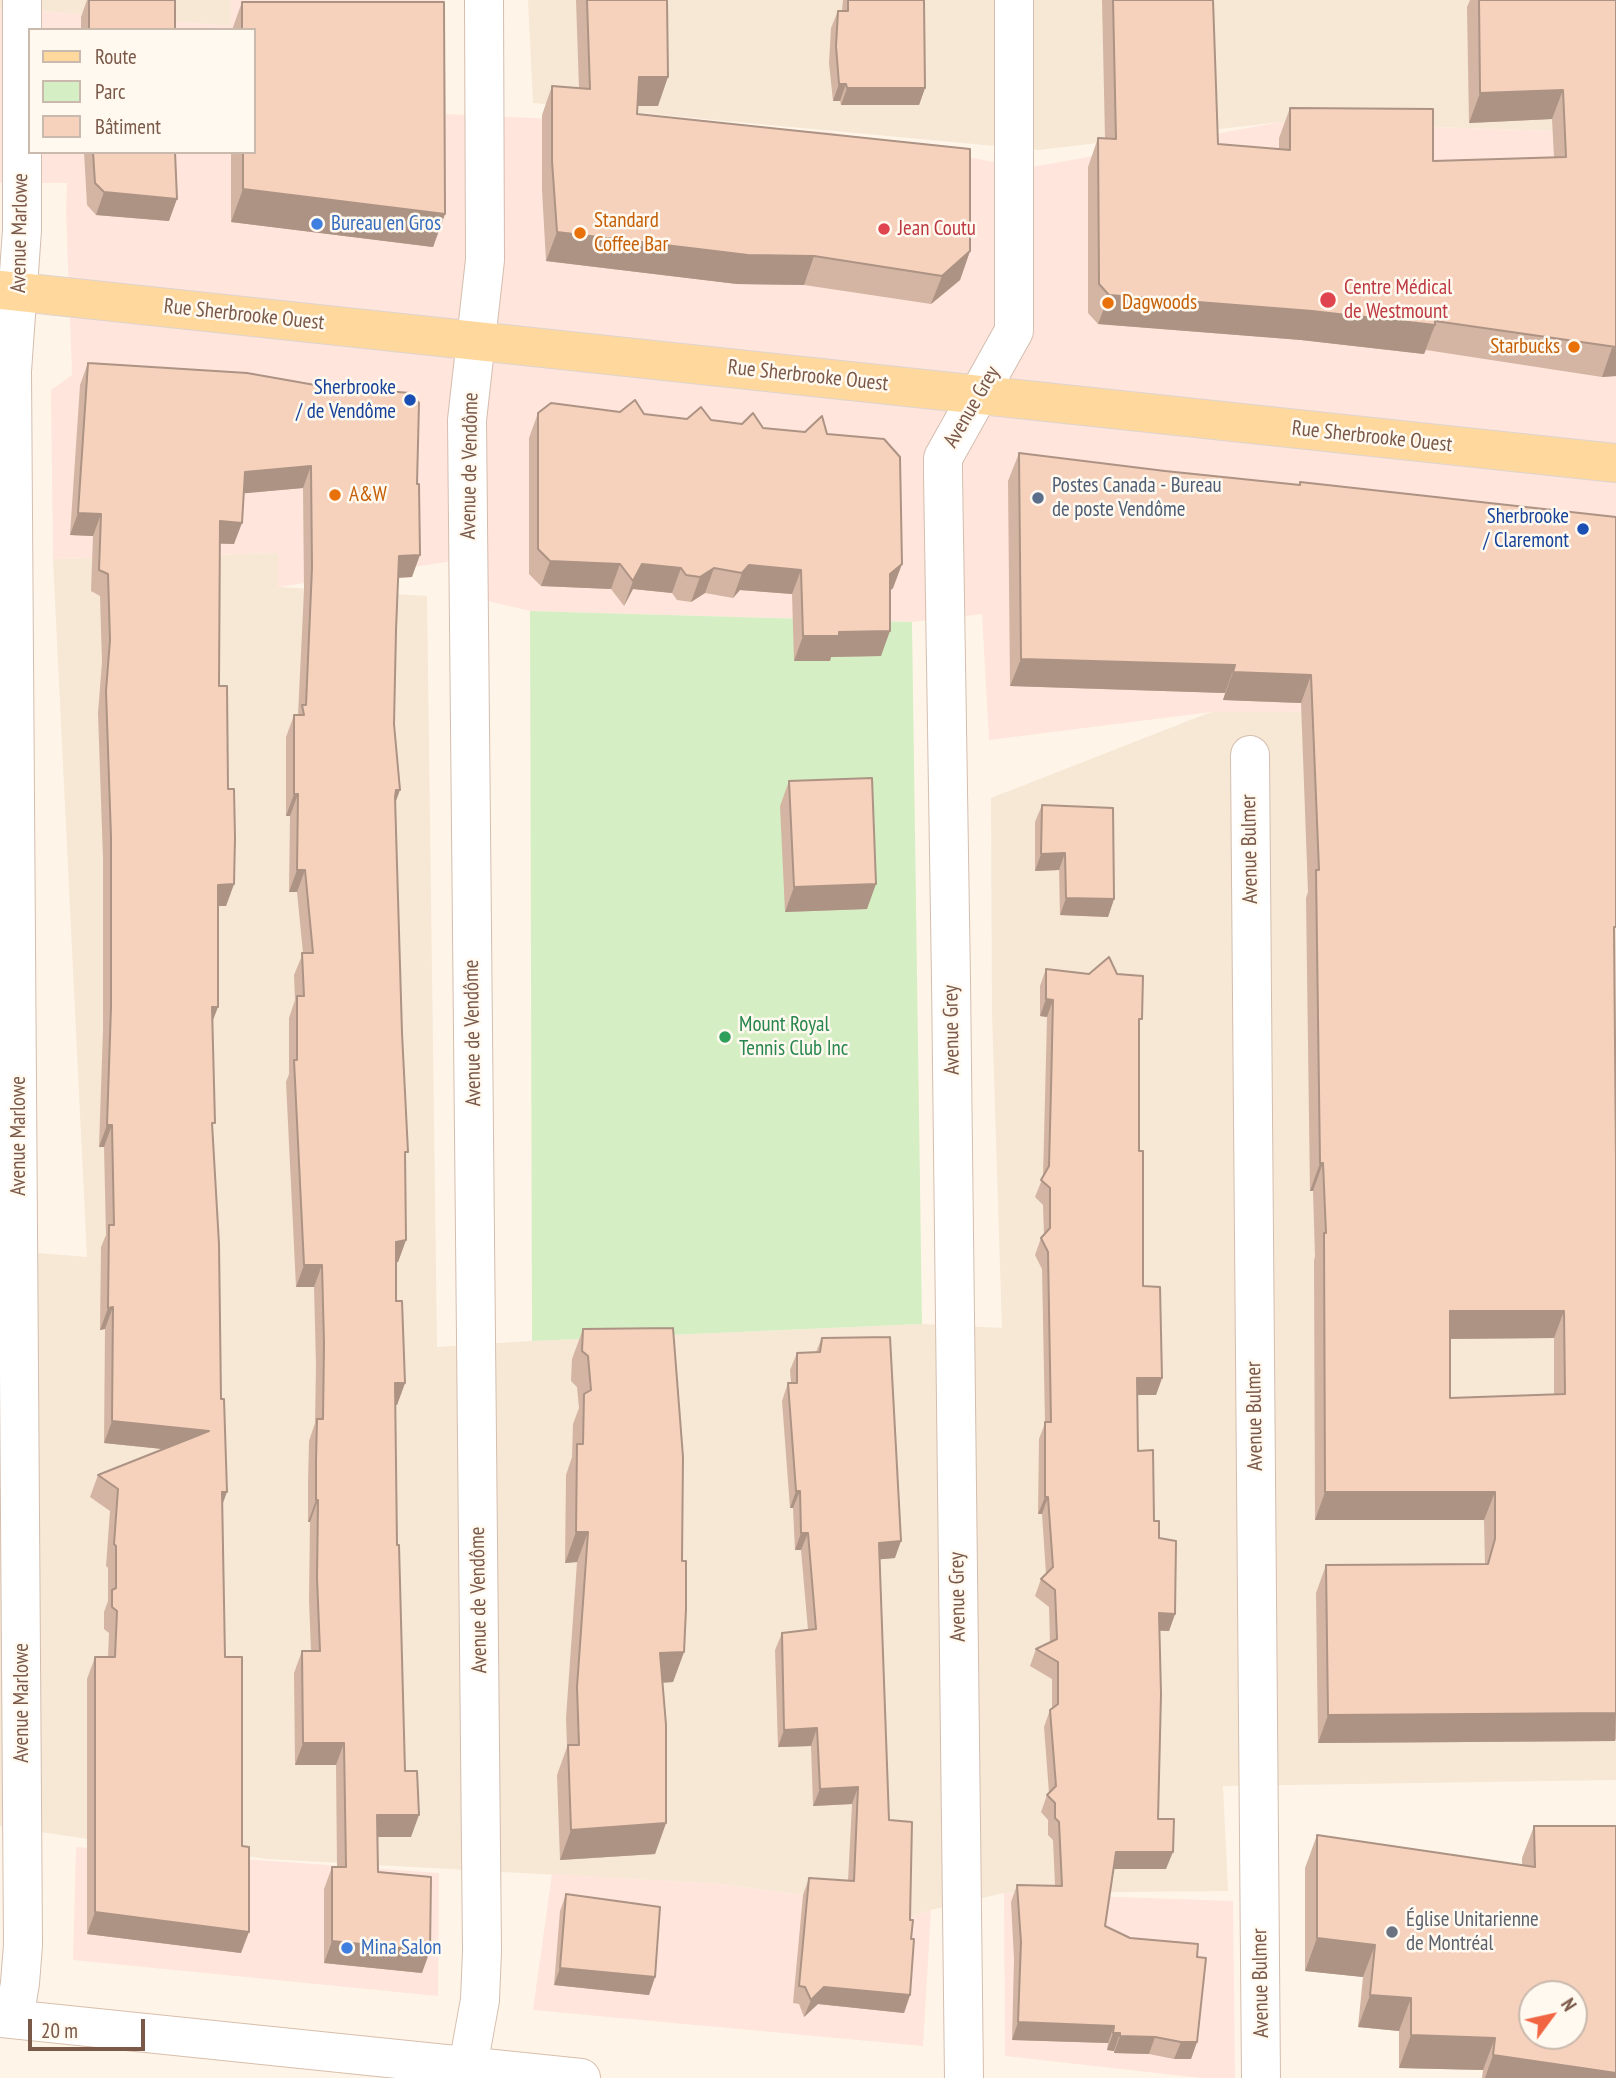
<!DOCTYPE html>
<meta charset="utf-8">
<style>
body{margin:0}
#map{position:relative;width:1616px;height:2078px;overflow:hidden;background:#fef5e8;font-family:"PT Sans Narrow",sans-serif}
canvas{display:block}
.legend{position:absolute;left:28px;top:28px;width:228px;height:126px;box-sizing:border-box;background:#fff9f0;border:2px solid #cab9ad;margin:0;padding:9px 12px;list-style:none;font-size:21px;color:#7b5949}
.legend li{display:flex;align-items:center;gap:14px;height:35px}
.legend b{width:35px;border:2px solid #cab9ad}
.north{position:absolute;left:1518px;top:1980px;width:70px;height:70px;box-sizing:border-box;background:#fff9f0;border:2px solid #cab9ad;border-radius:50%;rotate:57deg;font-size:19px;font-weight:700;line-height:28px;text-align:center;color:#7b5949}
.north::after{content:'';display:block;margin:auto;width:24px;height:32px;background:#f26543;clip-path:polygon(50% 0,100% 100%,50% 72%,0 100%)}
.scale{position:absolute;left:28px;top:2019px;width:117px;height:32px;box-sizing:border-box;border:4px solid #7b5949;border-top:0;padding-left:9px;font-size:21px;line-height:24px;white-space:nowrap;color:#7b5949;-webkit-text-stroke:5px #fff9f0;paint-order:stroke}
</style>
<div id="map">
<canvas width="1616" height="2078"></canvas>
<ul class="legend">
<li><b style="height:9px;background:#ffd89e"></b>Route</li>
<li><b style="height:19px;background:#d6eec4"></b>Parc</li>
<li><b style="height:19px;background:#f6d2bd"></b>Bâtiment</li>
</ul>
<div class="north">N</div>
<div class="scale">20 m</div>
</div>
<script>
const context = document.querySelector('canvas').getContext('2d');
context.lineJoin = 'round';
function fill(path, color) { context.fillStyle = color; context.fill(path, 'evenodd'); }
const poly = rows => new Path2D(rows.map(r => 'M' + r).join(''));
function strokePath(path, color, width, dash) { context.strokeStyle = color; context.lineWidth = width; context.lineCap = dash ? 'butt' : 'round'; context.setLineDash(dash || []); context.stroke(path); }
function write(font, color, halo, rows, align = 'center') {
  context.font = font + ' "PT Sans Narrow",sans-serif'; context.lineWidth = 5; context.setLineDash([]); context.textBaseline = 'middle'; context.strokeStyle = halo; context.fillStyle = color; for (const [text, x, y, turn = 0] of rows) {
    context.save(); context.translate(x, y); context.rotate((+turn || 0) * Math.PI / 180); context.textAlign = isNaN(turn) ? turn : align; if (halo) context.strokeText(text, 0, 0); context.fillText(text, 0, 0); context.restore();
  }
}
const residential = poly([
 [0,0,231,0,231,26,17,9,0,10],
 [528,0,1616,0,1616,133,1281,122,1038,150,533,103],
 [279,553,279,587,427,596,437,1347,532,1341,922,1324,1002,1328,992,1013,991,798,1211,712,1616,711,1616,1780,1223,1786,1228,1891,1004,1893,931,1910,904,1919,803,1895,721,1884,268,1859,115,1840,88,1839,0,1826,0,1250,87,1257,53,559]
]);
const commercial = poly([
 [231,0,444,0,446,114,829,132,1027,168,1281,122,1616,133,1616,711,1211,712,989,740,982,614,912,622,530,611,488,601,487,556,278,587,278,553,53,559,51,390,72,375,66,211,67,183,0,183,0,10,17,9,231,26],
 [30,30,254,30,254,152,30,152],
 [76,1847,439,1873,438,1996,73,1960],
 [552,1874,721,1884,803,1895,848,1898,904,1919,931,1910,923,2046,533,2010],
 [1004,1893,1233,1901,1235,2078,1201,2078,1005,2056]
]);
const green = poly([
 [530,611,912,622,922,1324,532,1341]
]);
const street = poly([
 [1250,755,1261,2078],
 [14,2019,20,1983,23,1945,12,371,22,230,22,0],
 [468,2066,480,2000,482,1951,467,420,485,260,484,0],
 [964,2078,951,980,943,474,943,458,1014,331,1014,0]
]);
const secondary = poly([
 [0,2018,581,2078]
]);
const primary = poly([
 [0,290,1616,463]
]);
const wall = poly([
 [87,0,175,0,175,30,81,30,81,17],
 [576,0,667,0,658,106,638,106,637,114,970,251,960,280,931,304,804,285,737,284,546,261,542,190,542,115,552,86,579,88],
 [843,0,924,0,925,88,919,105,841,105,840,101,833,101,829,63,831,28,838,11,842,11],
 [1102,0,1213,0,1218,144,1279,149,1279,138,1290,108,1433,161,1554,157,1552,119,1469,123,1467,7,1470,0,1616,0,1616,376,1602,377,1426,350,1424,354,1301,340,1098,324,1088,313,1088,167,1098,138,1105,138],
 [242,2,445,214,433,247,231,222,231,152,254,152,254,30,232,30],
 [84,152,175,152,169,221,96,215,87,205],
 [88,363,247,373,412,577,398,578,394,724,395,805,405,1158,406,1240,398,1262,396,1263,396,1301,405,1383,397,1405,395,1405,397,1545,405,1771,411,1837,377,1837,378,1872,422,1973,324,1963,324,1889,332,1867,337,1867,336,1765,295,1765,294,1673,302,1651,311,1651,309,1600,310,1522,308,1522,308,1483,309,1441,315,1423,316,1365,314,1287,296,1287,286,1082,289,1074,289,1018,295,1000,294,975,303,953,297,892,289,892,290,816,286,816,286,737,294,715,298,715,304,590,303,488,244,493,234,544,220,544,219,686,228,789,234,884,226,906,218,906,212,1021,212,1131,225,1657,241,1953,87,1934,87,1679,95,1657,108,1657,109,1633,104,1629,104,1612,108,1601,108,1568,106,1566,110,1511,90,1497,98,1475,164,1449,104,1443,105,1329,100,1330,101,1247,106,1235,104,1147,99,1147,103,1029,103,859,98,713,102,662,100,596,91,591,93,536,70,535,80,385],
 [538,413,644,414,687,419,711,420,763,428,827,434,902,564,893,588,890,591,881,656,831,657,830,661,794,661,792,594,740,590,733,598,705,593,691,602,677,600,672,593,633,589,624,606,611,589,541,586,529,574,529,438],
 [1019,453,1165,471,1300,485,1300,482,1614,932,1616,1160,1616,1739,1615,1741,1318,1743,1316,1593,1326,1565,1485,1564,1484,1520,1315,1520,1314,1261,1315,1256,1313,1191,1310,1191,1306,898,1308,892,1301,703,1223,700,1225,693,1010,686,1008,481],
 [1554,1338,1554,1394,1450,1398,1450,1339],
 [789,781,867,909,785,912,780,806],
 [1042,805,1114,899,1108,917,1060,915,1059,870,1035,871,1035,822],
 [1046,969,1139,1027,1139,1151,1143,1286,1162,1378,1156,1395,1137,1395,1138,1451,1159,1538,1175,1614,1169,1631,1160,1631,1158,1819,1166,1869,1114,1869,1105,1926,1130,1938,1197,1957,1197,2042,1191,2059,1174,2059,1149,2054,1114,2053,1114,2051,1107,2050,1108,2043,1012,2040,1014,1959,1011,1902,1017,1885,1055,1885,1053,1840,1048,1835,1048,1820,1041,1812,1047,1795,1049,1793,1044,1727,1050,1710,1052,1708,1052,1679,1030,1666,1036,1649,1050,1643,1049,1607,1035,1596,1041,1579,1046,1574,1042,1514,1038,1514,1039,1439,1045,1423,1042,1269,1035,1255,1041,1238,1044,1235,1043,1205,1035,1197,1043,1177,1047,1017,1040,1016,1040,986],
 [583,1329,682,1561,684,1652,673,1682,662,1683,666,1823,655,1854,560,1860,557,1775,567,1747,566,1718,577,1562,565,1563,566,1475,572,1457,573,1424,579,1408,577,1387,571,1381,572,1359],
 [822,1338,895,1558,880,1559,889,1820,910,1920,911,1939,910,1995,904,2013,818,2004,804,2017,799,2004,793,2003,803,1895,809,1878,848,1881,852,1804,813,1806,811,1746,778,1747,775,1650,782,1633,808,1630,801,1550,795,1550,793,1508,790,1508,782,1401,788,1383,791,1383,790,1370,797,1353,816,1352],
 [1534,1826,1616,2078,1482,2078,1483,2070,1399,2068,1399,2031,1358,2027,1363,1977,1305,1971,1305,1868,1317,1835,1522,1865,1522,1858],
 [566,1894,655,1977,649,1995,554,1985,560,1911]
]);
const shadedWall = poly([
 [639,77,668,77,658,106,629,106],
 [839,84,846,84,840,101,833,101],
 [847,88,925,88,919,105,841,105],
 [1563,90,1552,119,1469,123,1480,93],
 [243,189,445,214,433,247,231,222],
 [104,192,177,199,169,221,96,215],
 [557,232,814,256,804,285,737,284,546,261],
 [970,251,960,280,931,304,942,276],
 [1109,295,1312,311,1435,325,1424,354,1301,340,1098,324],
 [1616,347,1616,376,1602,377,1612,348],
 [311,466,303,488,237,494,245,472],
 [78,513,101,514,93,536,70,535],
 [220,521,242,523,234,544,213,543],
 [420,555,412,577,391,578,399,556],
 [550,561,620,564,611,589,541,586],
 [642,564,681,568,672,593,633,589,624,606,633,581],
 [902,564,893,588,881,599,890,574],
 [749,565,801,570,792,594,740,590,733,598,742,573],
 [714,568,705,593,691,602,700,577],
 [890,631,881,656,831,657,830,661,794,661,803,636,839,632],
 [1021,659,1235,665,1225,693,1010,686],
 [1233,672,1311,675,1301,703,1223,700],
 [396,790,400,790,392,812],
 [294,794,298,794,290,816,286,816],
 [1065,853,1059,870,1035,871,1041,854],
 [297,870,305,870,297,892,289,892],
 [234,884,226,906,210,906,218,885],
 [876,884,867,909,785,912,794,887],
 [1066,898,1114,899,1108,917,1060,915],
 [1046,999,1053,1000,1047,1017,1040,1016],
 [212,1007,218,1007,210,1028],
 [107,1125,112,1125,104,1147,99,1147],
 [1320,1163,1323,1163,1313,1191,1310,1191],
 [406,1240,398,1262,388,1264,396,1242],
 [304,1265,322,1265,314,1287,296,1287],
 [113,1307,105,1329,100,1330,108,1308],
 [1450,1311,1564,1311,1554,1338,1439,1339],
 [1137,1378,1162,1378,1156,1395,1130,1395],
 [395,1383,405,1383,397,1405,387,1405],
 [112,1421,209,1431,201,1453,104,1443],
 [796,1491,800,1491,793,1508,790,1508],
 [222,1492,227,1492,219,1514],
 [1325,1492,1495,1492,1484,1520,1315,1520],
 [1045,1497,1048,1497,1042,1514,1038,1514],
 [316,1500,318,1500,310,1522,308,1522],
 [576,1532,588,1532,577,1562,565,1563],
 [801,1533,808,1533,801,1550,795,1550],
 [901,1541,895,1558,873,1560,879,1543],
 [1159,1613,1175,1614,1169,1631,1153,1630],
 [684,1652,673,1682,649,1683,660,1653],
 [1616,1713,1615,1741,1318,1743,1328,1715],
 [817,1728,811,1746,778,1747,784,1730],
 [303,1743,344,1743,336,1765,295,1765],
 [858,1787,852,1804,813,1806,820,1789],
 [377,1815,419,1815,411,1837,369,1837],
 [666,1823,655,1854,560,1860,571,1830],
 [1116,1852,1173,1852,1166,1869,1110,1869],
 [95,1912,249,1932,241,1953,87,1934],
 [1317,1938,1375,1945,1363,1977,1305,1971],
 [332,1941,430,1951,422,1973,324,1963],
 [560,1968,655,1977,649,1995,554,1985],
 [824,1987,910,1995,904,2013,818,2004,804,2017,811,2000],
 [1370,1995,1411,1998,1399,2031,1358,2027],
 [1018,2022,1114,2026,1108,2043,1012,2040],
 [1113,2033,1120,2033,1114,2051,1107,2050],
 [1411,2035,1495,2038,1483,2070,1399,2068],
 [1120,2036,1155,2037,1149,2054,1114,2053],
 [1181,2042,1197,2042,1191,2059,1174,2059],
 [1493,2055,1616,2073,1616,2078,1485,2078]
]);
const building = poly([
 [89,0,175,0,175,30,89,30,89,0],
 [587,0,667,0,668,77,639,77,637,114,970,149,970,251,942,276,814,256,748,255,557,232,552,161,552,86,590,89,587,0],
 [848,0,924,0,925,88,847,88,846,84,839,84,836,46,838,11,848,11,848,0],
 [1113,0,1213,0,1218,144,1290,150,1290,108,1433,109,1433,161,1566,157,1563,90,1480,93,1479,0,1616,0,1616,347,1435,321,1435,325,1312,311,1109,295,1099,284,1098,138,1116,139,1113,0],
 [242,2,444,2,445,214,243,189,243,152,254,152,254,30,242,30,242,2],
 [93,152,175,152,177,199,104,192,95,183,93,152],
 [88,363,247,373,315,385,410,393,419,403,417,484,419,484,420,555,399,556,396,630,394,724,400,790,396,790,395,797,402,1033,408,1152,405,1152,406,1240,396,1242,396,1301,402,1301,405,1383,395,1383,397,1545,399,1545,405,1771,417,1771,419,1815,377,1815,378,1872,431,1877,430,1951,332,1941,332,1867,346,1867,344,1743,303,1743,302,1651,320,1651,317,1578,318,1500,316,1500,316,1461,317,1419,323,1419,324,1343,322,1265,304,1265,294,1060,297,1060,297,996,304,996,302,953,313,953,305,870,297,870,298,794,294,794,294,715,304,715,302,705,306,705,312,568,311,466,245,472,242,523,220,521,219,686,227,686,228,789,234,789,235,838,234,884,218,885,218,1007,212,1007,215,1123,212,1123,219,1244,221,1399,224,1399,227,1492,222,1492,225,1657,242,1657,242,1846,249,1847,249,1932,95,1912,95,1657,115,1657,117,1611,112,1607,112,1590,116,1588,116,1546,114,1544,118,1489,98,1475,209,1431,112,1421,113,1307,108,1308,109,1225,114,1225,112,1125,107,1125,111,1007,111,837,106,691,110,640,108,574,99,570,101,514,78,513,88,363],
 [635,400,644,414,687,419,701,407,711,420,742,424,753,413,763,428,805,432,822,416,827,434,884,439,900,457,902,564,890,574,890,631,839,632,839,636,803,636,801,570,749,565,742,573,714,568,700,577,686,575,681,568,642,564,633,581,620,564,550,561,538,549,538,413,551,403,620,412,635,400],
 [1019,453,1165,471,1300,485,1300,482,1616,517,1616,927,1614,927,1616,1160,1616,1713,1328,1715,1326,1565,1488,1564,1495,1539,1495,1492,1325,1492,1324,1233,1326,1233,1323,1163,1320,1163,1316,870,1319,870,1311,675,1233,672,1235,665,1021,659,1019,453],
 [1450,1311,1564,1311,1565,1394,1450,1398,1450,1311],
 [872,778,876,884,794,887,789,781,872,778],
 [1042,805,1113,808,1114,899,1066,898,1065,853,1041,854,1042,805],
 [1109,957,1117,974,1143,976,1142,1019,1139,1019,1139,1151,1143,1151,1143,1286,1160,1287,1162,1378,1137,1378,1138,1451,1153,1450,1154,1521,1159,1521,1159,1538,1176,1541,1175,1614,1159,1613,1161,1694,1158,1819,1174,1819,1173,1852,1116,1852,1105,1926,1130,1938,1198,1944,1197,1957,1206,1958,1197,2042,1181,2042,1155,2037,1120,2036,1120,2033,1113,2033,1114,2026,1018,2022,1021,1942,1017,1885,1062,1886,1059,1822,1055,1818,1055,1803,1047,1795,1056,1786,1050,1710,1058,1704,1058,1662,1036,1649,1057,1639,1055,1590,1041,1579,1053,1567,1048,1497,1045,1497,1045,1422,1051,1422,1048,1252,1041,1238,1050,1228,1050,1188,1041,1180,1049,1166,1051,1089,1053,1000,1046,999,1046,969,1089,974,1109,957],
 [673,1328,683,1457,682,1561,686,1561,686,1609,684,1652,660,1653,666,1725,666,1823,571,1830,568,1745,579,1745,577,1687,588,1532,576,1532,577,1444,583,1444,584,1394,591,1390,588,1356,582,1351,583,1329,673,1328],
 [890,1337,901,1541,879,1543,889,1820,912,1822,910,1920,913,1920,911,1939,914,1939,910,1995,824,1987,811,2000,805,1987,799,1986,809,1878,854,1881,858,1787,820,1789,817,1728,784,1730,782,1633,816,1629,808,1533,801,1533,800,1491,796,1491,788,1383,797,1383,797,1353,820,1352,822,1338,890,1337],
 [1534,1826,1616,1826,1616,2073,1493,2055,1495,2038,1411,2035,1411,1998,1370,1995,1375,1945,1317,1938,1317,1835,1535,1867,1534,1826],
 [1532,1994,1574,1994,1574,2036,1532,2036,1532,1994],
 [566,1894,660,1907,655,1977,560,1968,566,1894]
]);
const markers = [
 [317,224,7,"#3f7fe0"],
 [884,229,7,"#e0444e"],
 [580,233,7,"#e8710a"],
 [1328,300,9,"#e0444e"],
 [1108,303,7,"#e8710a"],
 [1574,347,7,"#e8710a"],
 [410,400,7,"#1a4fb4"],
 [335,495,7,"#e8710a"],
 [1038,498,7,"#5c6f8a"],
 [1583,529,7,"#1a4fb4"],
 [725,1037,7,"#2e9e5b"],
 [1392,1932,7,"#6b7280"],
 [347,1948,7,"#3f7fe0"]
];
const foodNames = [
 ["Standard",594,221],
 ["Coffee Bar",594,245],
 ["Dagwoods",1122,303],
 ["Starbucks",1560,347,"right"],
 ["A&W",349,495]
];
const shopNames = [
 ["Bureau en Gros",331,224],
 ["Mina Salon",361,1948]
];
const healthNames = [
 ["Jean Coutu",898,229],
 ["Centre Médical",1344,288],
 ["de Westmount",1344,312]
];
const streetNames = [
 ["Avenue Marlowe",20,233,-89],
 ["Rue Sherbrooke Ouest",244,315,6],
 ["Rue Sherbrooke Ouest",808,376,6],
 ["Avenue Grey",972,407,-60],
 ["Rue Sherbrooke Ouest",1372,437,6],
 ["Avenue de Vendôme",470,466,-89],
 ["Avenue Bulmer",1250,849,-91],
 ["Avenue Grey",952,1030,-91],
 ["Avenue de Vendôme",473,1033,-91],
 ["Avenue Marlowe",19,1136,-90],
 ["Avenue Bulmer",1255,1416,-91],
 ["Avenue Grey",958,1597,-91],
 ["Avenue de Vendôme",479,1600,-91],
 ["Avenue Marlowe",22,1703,-90],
 ["Avenue Bulmer",1261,1983,-91]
];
const transitNames = [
 ["Sherbrooke",396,388],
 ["/ de Vendôme",396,412],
 ["Sherbrooke",1569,517],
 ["/ Claremont",1569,541]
];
const serviceNames = [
 ["Postes Canada - Bureau",1052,486],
 ["de poste Vendôme",1052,510]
];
const leisureNames = [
 ["Mount Royal",739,1025],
 ["Tennis Club Inc",739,1049]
];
const worshipNames = [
 ["Église Unitarienne",1406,1920],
 ["de Montréal",1406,1944]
];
fill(residential, '#f7e7d5');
fill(commercial, '#ffe5db');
fill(green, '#d6eec4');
strokePath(street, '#d4beaf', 40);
strokePath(secondary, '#d8beab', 40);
strokePath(primary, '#ddd4d0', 40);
strokePath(street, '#fff', 38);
strokePath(secondary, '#fff', 38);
strokePath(primary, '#ffd89e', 38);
fill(wall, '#d4b5a3');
fill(shadedWall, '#ac9384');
fill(building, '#f6d2bd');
strokePath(building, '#ac9384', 2);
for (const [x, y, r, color] of markers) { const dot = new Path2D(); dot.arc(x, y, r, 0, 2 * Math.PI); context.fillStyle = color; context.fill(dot); strokePath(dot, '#fff9f0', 2.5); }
write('21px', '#c56008', '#fff9f0', foodNames, 'left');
write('21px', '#366cbe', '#fff9f0', shopNames, 'left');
write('21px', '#be3a42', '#fff9f0', healthNames, 'left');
write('21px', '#7b5949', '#fff9f0', streetNames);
write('21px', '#164399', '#fff9f0', transitNames, 'right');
write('21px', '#4e5e75', '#fff9f0', serviceNames, 'left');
write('21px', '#27864d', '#fff9f0', leisureNames, 'left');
write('21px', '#5b616d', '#fff9f0', worshipNames, 'left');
</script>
